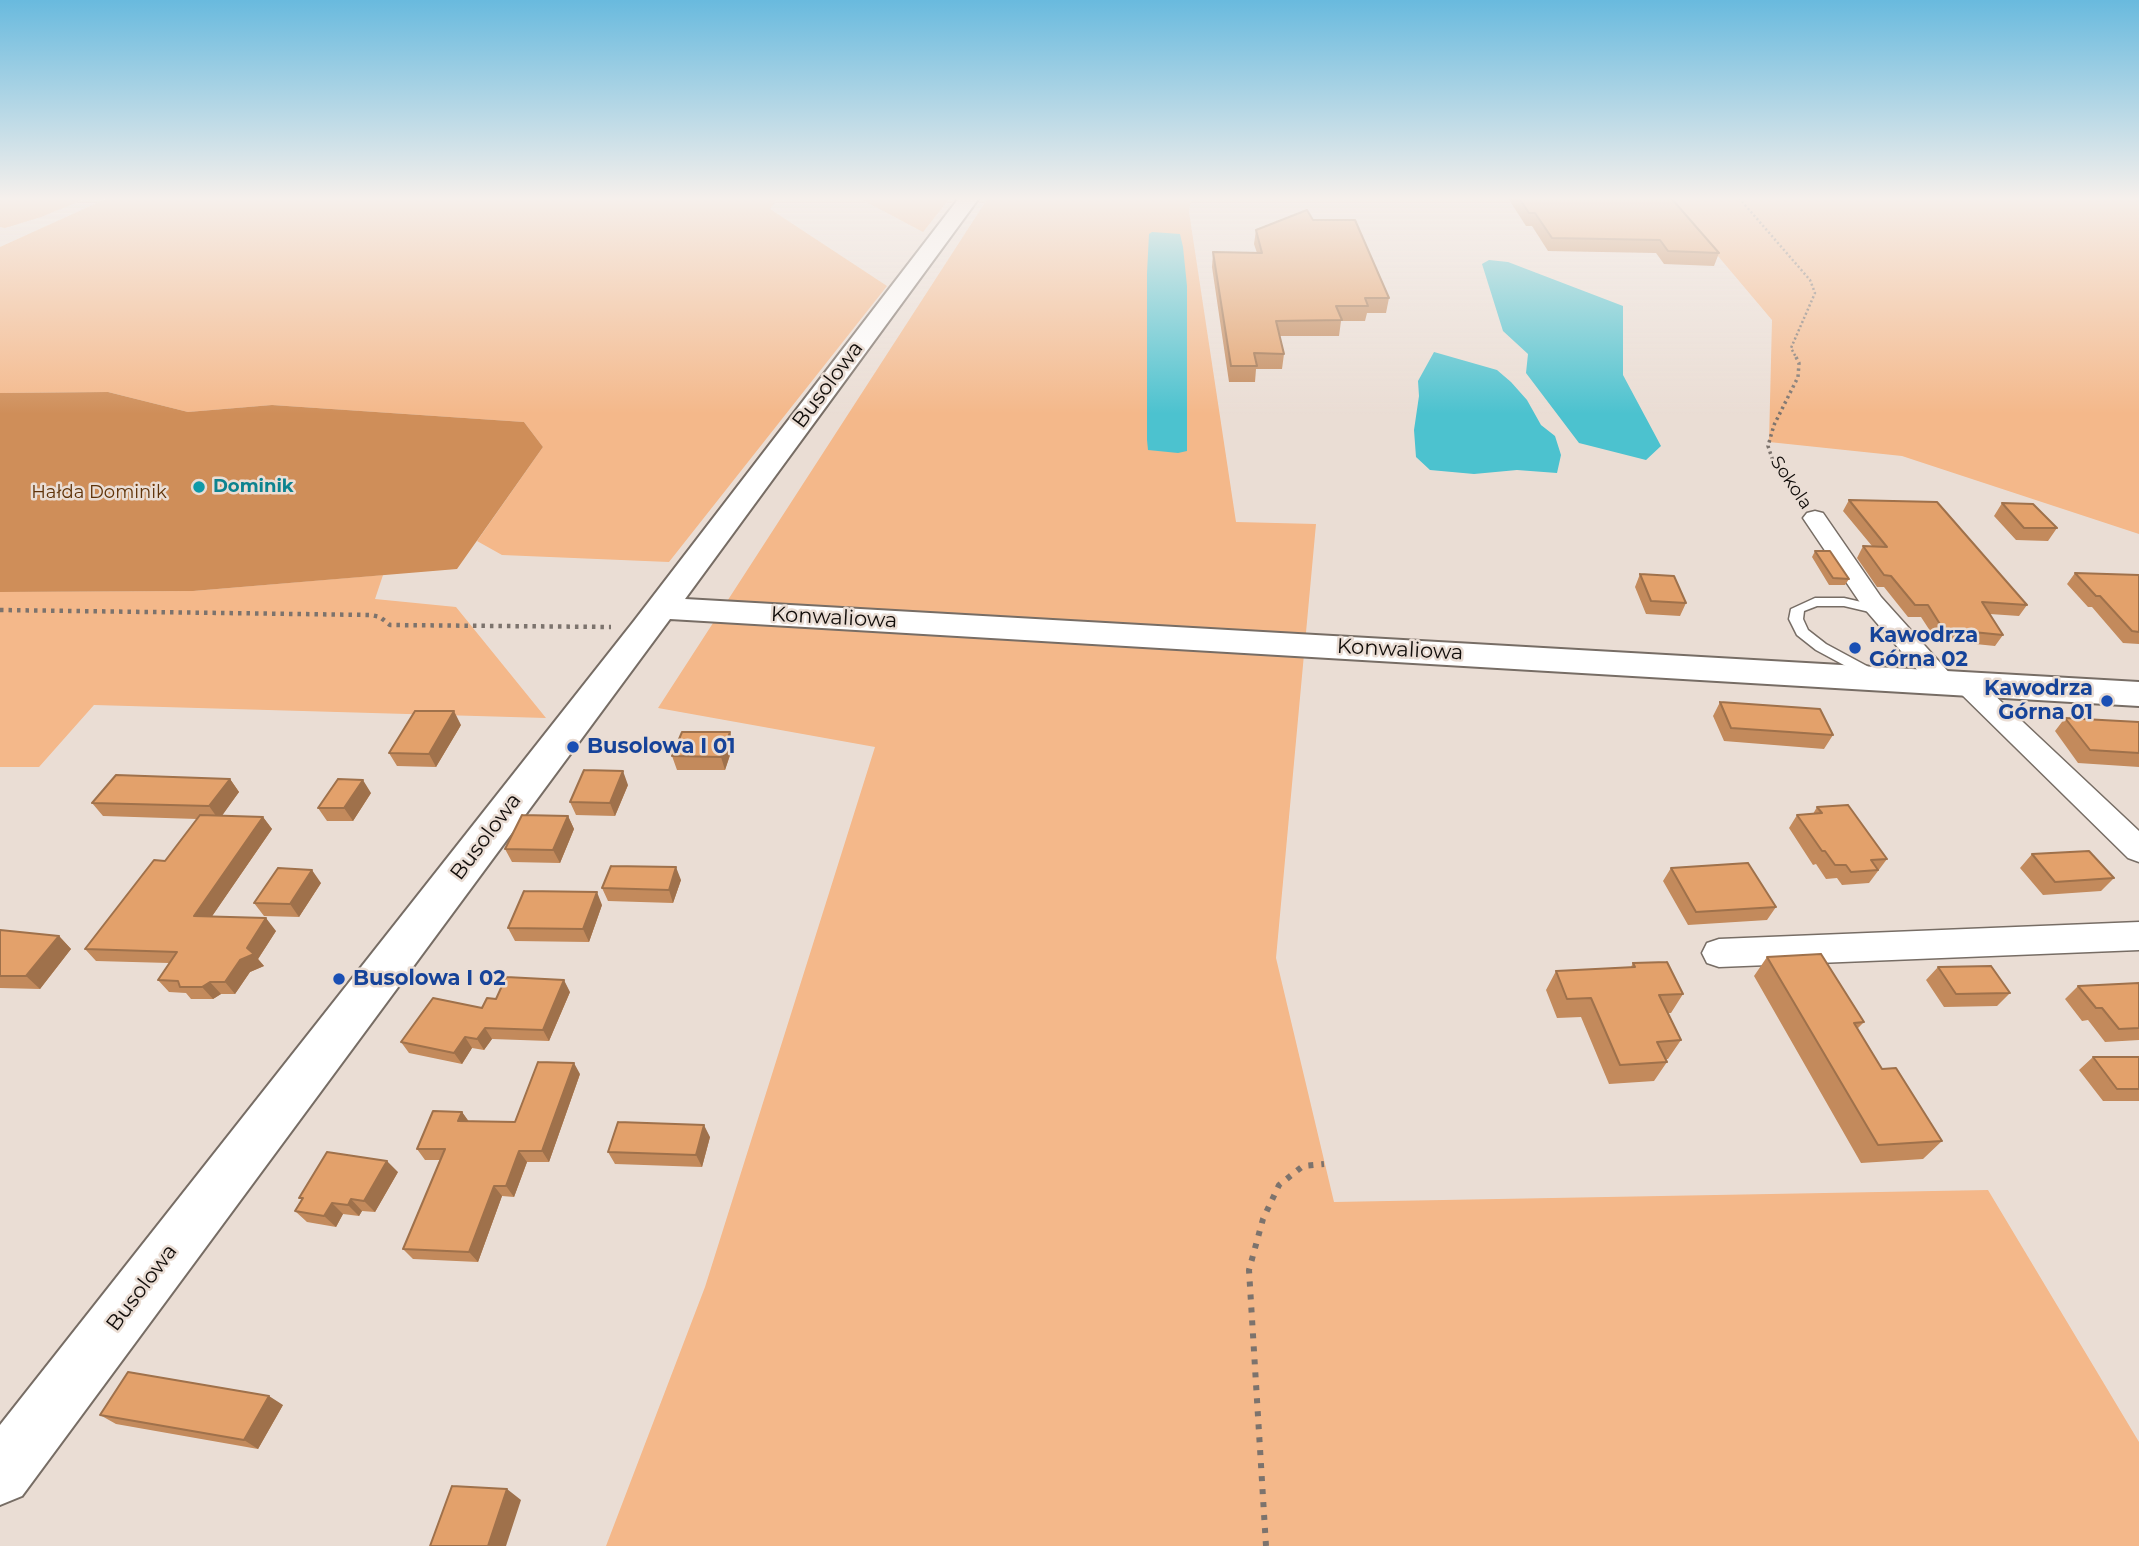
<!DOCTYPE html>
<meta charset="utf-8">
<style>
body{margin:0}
canvas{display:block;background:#eaddd4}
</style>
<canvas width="2139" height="1546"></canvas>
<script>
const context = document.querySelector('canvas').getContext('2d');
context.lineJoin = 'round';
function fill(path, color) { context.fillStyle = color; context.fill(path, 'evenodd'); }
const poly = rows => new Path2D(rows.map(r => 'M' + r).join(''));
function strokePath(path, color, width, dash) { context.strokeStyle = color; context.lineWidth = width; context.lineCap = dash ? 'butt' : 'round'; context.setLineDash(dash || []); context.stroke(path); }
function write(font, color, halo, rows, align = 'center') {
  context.font = font + ' Montserrat,sans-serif'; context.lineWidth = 5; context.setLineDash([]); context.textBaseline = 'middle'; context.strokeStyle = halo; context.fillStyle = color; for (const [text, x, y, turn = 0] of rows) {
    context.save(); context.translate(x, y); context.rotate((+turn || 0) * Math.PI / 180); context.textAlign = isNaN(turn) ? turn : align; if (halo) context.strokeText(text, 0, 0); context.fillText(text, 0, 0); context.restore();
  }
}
const green = poly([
 [0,198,87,198,41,217,5,228,0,227],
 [108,198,778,198,770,209,887,286,669,562,502,555,477,541,543,447,524,422,272,405,188,412,108,392,0,393,0,247],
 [859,198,950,198,923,232],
 [988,198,1191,198,1189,212,1236,522,1316,524,1276,958,1334,1202,1988,1190,2139,1442,2139,1546,606,1546,705,1287,875,747,658,708],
 [1669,198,2139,198,2139,534,1902,456,1769,442,1772,320],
 [383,575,375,599,456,607,546,718,94,705,39,767,0,767,0,592,193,591]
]);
const forest = poly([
 [108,392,188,412,272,405,524,422,543,447,457,569,193,591,0,592,0,393]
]);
const water = poly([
 [1152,232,1180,234,1183,247,1187,286,1187,451,1178,453,1148,450,1147,440,1147,273,1149,234],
 [1489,260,1508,262,1623,306,1623,375,1661,446,1646,460,1579,443,1526,373,1528,354,1503,331,1482,264],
 [1434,352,1497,370,1511,382,1527,400,1541,425,1555,436,1561,455,1557,473,1517,470,1474,474,1430,470,1416,457,1414,430,1419,396,1418,381]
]);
const pathFar3 = poly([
 [1739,198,1810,280,1815,293,1791,348,1797,359]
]);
const pathFar2 = poly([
 [1796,357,1799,363,1798,377,1774,425,1768,446,1773,461,1804,503]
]);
const pathFar1 = poly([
 [0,610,371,615,380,617,390,625,611,627]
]);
const path = poly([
 [1266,1546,1249,1270,1263,1219,1279,1185,1303,1166,1324,1164]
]);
const lane = poly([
 [1815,598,1844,598,1883,607,1885,610,1883,613,1878,614,1844,606,1817,606,1804,611,1803,619,1808,630,1826,644,1878,672,1880,675,1878,678,1868,678,1816,650,1797,635,1789,619,1791,609,1815,598]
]);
const street = poly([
 [1815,511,1823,513,1881,597,1953,677,1964,673,1974,676,2139,831,2139,862,2128,858,1953,686,1942,690,1932,687,1863,607,1803,518,1807,513,1815,511],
 [2139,922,2139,950,1719,967,1707,963,1702,953,1707,943,1719,939,2139,922]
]);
const secondary = poly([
 [959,198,979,198,685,599,2139,682,2139,706,670,619,22,1496,0,1505,0,1425,634,621,959,198]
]);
const wall = poly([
 [1508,198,1671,198,1719,253,1714,266,1664,264,1656,253,1548,251,1532,226,1526,226],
 [1313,220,1389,298,1386,313,1367,313,1365,321,1341,321,1339,336,1280,336,1284,354,1282,369,1256,369,1255,382,1229,382,1212,267,1213,252,1257,253,1254,244,1256,230],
 [1849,500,2027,605,2019,616,1990,614,2003,635,1995,646,1936,640,1921,617,1908,617,1884,587,1877,587,1857,558,1863,546,1872,546,1843,511],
 [2002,503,2057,528,2048,541,2016,540,1994,516],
 [1815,551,1849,579,1845,585,1829,585,1812,557],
 [2075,573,2139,575,2139,644,2123,643,2092,607,2088,607,2067,584],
 [1640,574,1686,603,1680,616,1646,614,1635,587],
 [1720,702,1833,735,1824,749,1724,741,1713,716],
 [2065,718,2139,722,2139,767,2078,763,2055,731],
 [461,725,436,767,397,766,389,753],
 [730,732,733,746,725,770,677,770,672,756],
 [230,779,239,792,221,816,263,817,272,829,212,916,276,931,258,959,264,966,250,972,235,994,221,994,213,999,191,999,186,993,169,992,158,980,169,963,96,961,85,949,165,861,197,819,103,816,92,803],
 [628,785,615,816,576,815,570,802],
 [371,793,353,821,327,821,318,808],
 [1817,807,1887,859,1869,883,1842,885,1837,878,1826,879,1816,864,1813,865,1789,828,1797,815,1813,814],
 [568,816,574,829,560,863,512,862,505,849],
 [2032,854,2114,878,2101,891,2043,895,2020,868],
 [1671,868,1776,907,1767,920,1688,925,1663,881],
 [681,880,673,903,608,901,602,888],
 [321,883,299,917,264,916,254,903],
 [602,905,589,942,515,941,508,928],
 [0,930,59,936,71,949,40,989,0,988],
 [1767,957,1864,1022,1857,1029,1882,1069,1942,1141,1923,1159,1861,1163,1754,976],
 [1633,963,1683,994,1671,1013,1668,1013,1681,1040,1668,1059,1665,1059,1667,1062,1654,1081,1609,1084,1581,1017,1557,1018,1546,990,1556,971,1631,967],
 [1938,967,2010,993,1997,1006,1944,1007,1926,980],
 [2139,983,2139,1040,2105,1042,2088,1020,2082,1021,2065,999,2078,986],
 [570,992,549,1041,492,1039,484,1050,472,1048,462,1064,409,1053,401,1042,482,1008,496,999],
 [2093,1057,2139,1057,2139,1101,2103,1101,2079,1070],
 [580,1074,549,1162,527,1162,514,1197,502,1196,478,1262,413,1259,403,1249,441,1160,425,1160,417,1149,462,1112,468,1121,515,1122],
 [710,1137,702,1167,615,1164,608,1152],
 [398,1172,375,1212,362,1211,359,1216,343,1214,336,1227,307,1222,295,1211,302,1200,299,1198],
 [283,1405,258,1449,116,1424,100,1415]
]);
const shadedWall = poly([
 [454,711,461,725,436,767,429,754],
 [730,732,733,746,725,770,721,757],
 [623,771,628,785,615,816,610,803],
 [230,779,239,792,219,820,209,806],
 [363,780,371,793,353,821,344,808],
 [568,816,574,829,560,863,553,850],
 [263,817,272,829,204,928,194,916],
 [676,867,681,880,673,903,669,890],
 [312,870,321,883,299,917,290,904],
 [597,892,602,905,589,942,583,929],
 [266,918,276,931,258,959,264,966,250,972,235,994,225,982],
 [59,936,71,949,40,989,26,976],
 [564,980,570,992,549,1041,543,1030],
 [210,982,221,994,213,999,202,987],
 [485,1028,492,1039,484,1050,477,1039],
 [465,1037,472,1048,462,1064,454,1053],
 [574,1063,580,1074,549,1162,542,1151],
 [462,1112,470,1123,458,1121],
 [704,1125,710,1137,702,1167,696,1155],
 [519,1151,527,1162,514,1197,506,1186],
 [387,1161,398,1172,375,1212,364,1201],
 [494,1186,502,1196,478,1262,469,1252],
 [351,1199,362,1211,359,1216,348,1205],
 [332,1203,343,1214,336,1227,324,1216],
 [269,1396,283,1405,258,1449,244,1440],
 [507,1489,521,1500,506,1546,488,1546]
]);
const building = poly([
 [1519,198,1671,198,1719,253,1668,251,1660,240,1552,238,1535,213,1529,213,1519,198],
 [1307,210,1313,220,1355,220,1389,298,1365,298,1368,306,1336,306,1342,320,1276,321,1284,354,1254,353,1257,366,1231,366,1213,252,1262,253,1256,230,1307,210],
 [1849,500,1937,502,2027,605,1982,602,2003,635,1943,629,1928,605,1915,605,1891,576,1884,575,1863,546,1887,547,1849,500],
 [2002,503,2033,504,2057,528,2024,528,2002,503],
 [1815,551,1830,551,1849,579,1833,578,1815,551],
 [2075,573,2139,575,2139,632,2132,631,2100,596,2096,596,2075,573],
 [1640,574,1674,576,1686,603,1651,601,1640,574],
 [1720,702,1820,709,1833,735,1731,728,1720,702],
 [415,711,454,711,429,754,389,753,415,711],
 [2065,718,2139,722,2139,753,2090,750,2065,718],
 [682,732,730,732,721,757,672,756,682,732],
 [584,770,623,771,610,803,570,802,584,770],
 [116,775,230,779,209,806,92,803,116,775],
 [338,779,363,780,344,808,318,808,338,779],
 [1848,805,1887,859,1871,860,1878,870,1851,872,1846,865,1835,865,1825,851,1822,851,1797,815,1822,813,1817,807,1848,805],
 [200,815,263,817,194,916,266,918,247,948,254,954,240,960,225,982,210,982,202,987,180,987,178,981,158,980,177,952,85,949,154,860,165,861,200,815],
 [522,815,568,816,553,850,505,849,522,815],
 [2089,851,2114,878,2055,882,2032,854,2089,851],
 [1748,863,1776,907,1696,912,1671,868,1748,863],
 [611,866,676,867,669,890,602,888,611,866],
 [278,868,312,870,290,904,254,903,278,868],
 [524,891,597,892,583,929,508,928,524,891],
 [0,930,59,936,26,976,0,976,0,930],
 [1821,954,1864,1022,1854,1023,1882,1069,1896,1068,1942,1141,1878,1145,1767,957,1821,954],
 [1667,962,1683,994,1659,995,1681,1040,1657,1042,1667,1062,1620,1065,1591,998,1567,999,1556,971,1635,967,1633,963,1667,962],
 [1991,966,2010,993,1956,994,1938,967,1991,966],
 [506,977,564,980,543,1030,485,1028,477,1039,465,1037,454,1053,401,1042,433,998,482,1008,487,998,496,999,506,977],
 [2139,983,2139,1028,2119,1029,2102,1008,2096,1008,2078,986,2139,983],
 [2093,1057,2139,1057,2139,1089,2117,1089,2093,1057],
 [538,1062,574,1063,542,1151,519,1151,506,1186,494,1186,469,1252,403,1249,445,1149,417,1149,433,1111,462,1112,458,1121,515,1122,538,1062],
 [618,1122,704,1125,696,1155,608,1152,618,1122],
 [327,1152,387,1161,364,1201,351,1199,348,1205,332,1203,324,1216,295,1211,303,1198,299,1198,327,1152],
 [128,1372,269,1396,244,1440,100,1415,128,1372],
 [452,1486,507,1489,488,1546,430,1546,452,1486]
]);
const markers = [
 [199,487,7,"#0f9aa8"],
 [1855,648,7,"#1a4fb4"],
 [2107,701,7,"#1a4fb4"],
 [573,747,7,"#1a4fb4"],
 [339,979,7,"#1a4fb4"]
];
const farStreetnames = [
 ["Sokola",1791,483,56]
];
const farCulturenames = [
 ["Dominik",213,487]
];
const farParknames = [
 ["Hałda Dominik",99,493]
];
const streetNames = [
 ["Busolowa",828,385,-53],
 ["Konwaliowa",834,618,3],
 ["Konwaliowa",1400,650,3],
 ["Busolowa",486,837,-53],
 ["Busolowa",142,1288,-53]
];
const transitNames = [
 ["Kawodrza",1869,636],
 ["Górna 02",1869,660],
 ["Kawodrza",2093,689,"right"],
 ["Górna 01",2093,713,"right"],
 ["Busolowa I 01",587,747],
 ["Busolowa I 02",353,979]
];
fill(green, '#f4b88a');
fill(forest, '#cf8e59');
fill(water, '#4cc2cf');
strokePath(lane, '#776d65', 3);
strokePath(street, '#776d65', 3);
strokePath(secondary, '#776d65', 4);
strokePath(pathFar3, '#7c736d', 2.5, [2, 2.5]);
strokePath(pathFar2, '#7c736d', 3.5, [2.5, 3.5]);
strokePath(pathFar1, '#7c736d', 4.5, [3.5, 5]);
strokePath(path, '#7c736d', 6, [5, 8]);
fill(lane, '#fff');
fill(street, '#fff');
fill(secondary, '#fff');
fill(wall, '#c38a5c');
fill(shadedWall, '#9f714b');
fill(building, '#e3a16b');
strokePath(building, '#9f714b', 2);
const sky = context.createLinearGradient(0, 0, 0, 414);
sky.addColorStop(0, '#69bade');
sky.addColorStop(0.48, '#f6f0ec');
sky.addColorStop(1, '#f6f0ec00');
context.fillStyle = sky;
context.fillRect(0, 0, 2139, 414);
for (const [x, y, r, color] of markers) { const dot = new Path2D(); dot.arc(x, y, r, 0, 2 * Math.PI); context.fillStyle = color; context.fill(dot); strokePath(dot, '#eaddd4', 2.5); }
write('18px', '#110d0a', '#eaddd4', farStreetnames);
write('bold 18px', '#0d838f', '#eaddd4', farCulturenames, 'left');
write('18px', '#5f3309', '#eaddd4', farParknames);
write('21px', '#110d0a', '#eaddd4', streetNames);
write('bold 21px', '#164399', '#eaddd4', transitNames, 'left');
</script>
